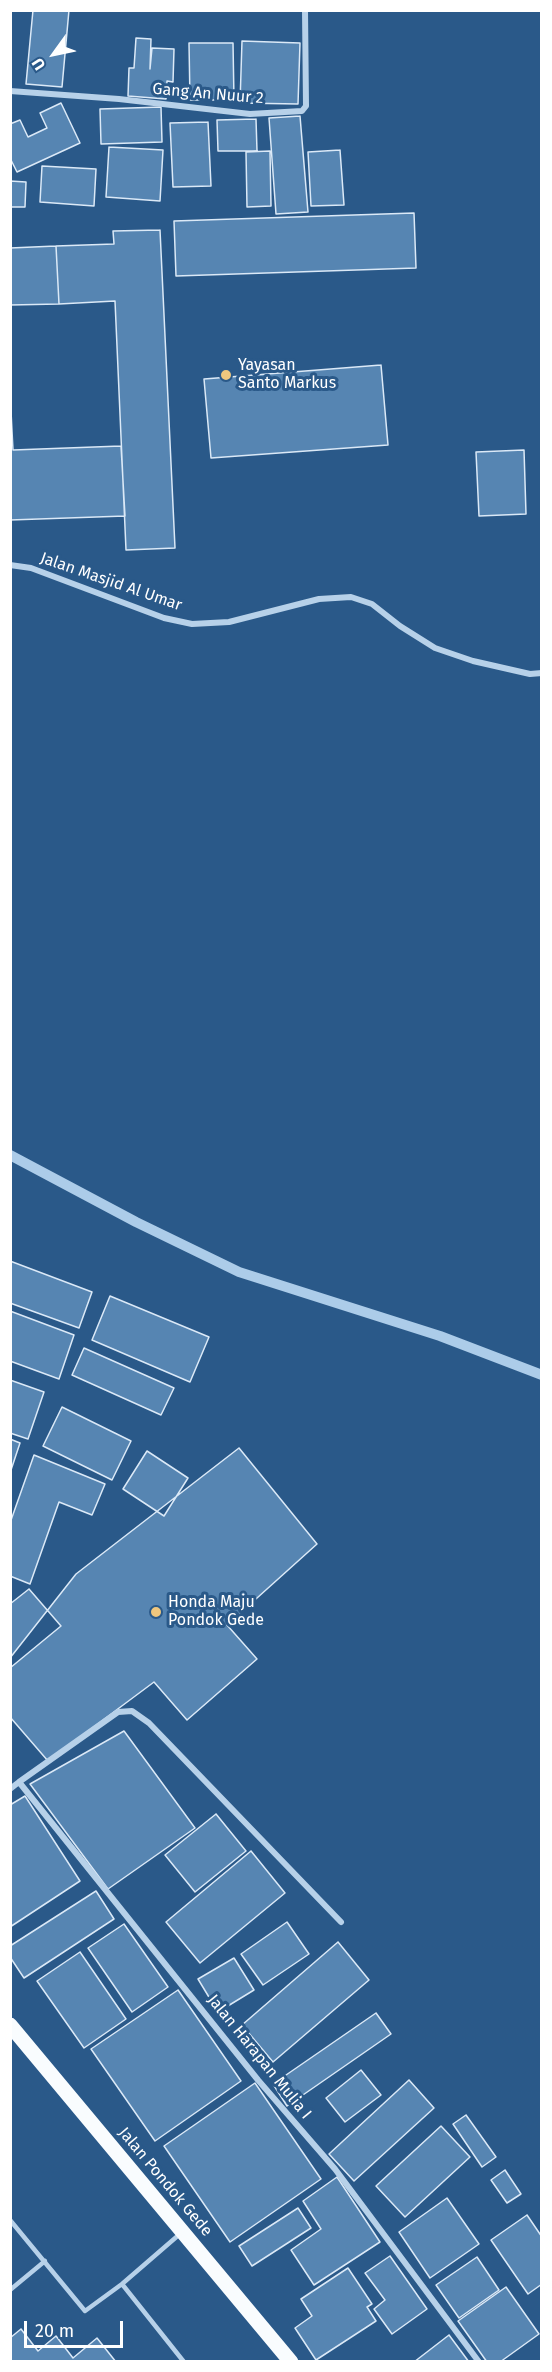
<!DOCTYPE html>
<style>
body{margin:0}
#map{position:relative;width:552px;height:2372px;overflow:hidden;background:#2a5989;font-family:"Fira Sans",sans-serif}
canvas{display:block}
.frame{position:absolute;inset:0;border:12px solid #fff;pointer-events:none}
.north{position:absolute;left:24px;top:24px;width:60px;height:60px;-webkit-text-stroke:4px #2a5989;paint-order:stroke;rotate:237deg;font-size:16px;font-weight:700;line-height:24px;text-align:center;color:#fff}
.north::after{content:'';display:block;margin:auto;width:21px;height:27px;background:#fff;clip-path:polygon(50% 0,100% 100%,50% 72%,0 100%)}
.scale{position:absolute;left:24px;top:2321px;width:99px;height:27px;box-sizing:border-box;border:3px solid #fff;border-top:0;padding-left:8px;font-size:18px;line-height:21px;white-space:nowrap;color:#fff;-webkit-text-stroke:4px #2a5989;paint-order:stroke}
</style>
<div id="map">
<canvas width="552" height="2372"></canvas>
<div class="frame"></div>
<div class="north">U</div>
<div class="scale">20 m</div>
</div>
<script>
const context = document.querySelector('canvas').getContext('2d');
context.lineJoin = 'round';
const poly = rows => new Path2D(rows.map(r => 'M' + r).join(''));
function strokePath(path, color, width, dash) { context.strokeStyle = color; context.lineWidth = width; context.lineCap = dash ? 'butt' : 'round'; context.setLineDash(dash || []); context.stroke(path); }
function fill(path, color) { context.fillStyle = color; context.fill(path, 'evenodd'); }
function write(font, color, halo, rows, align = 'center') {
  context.font = font + ' "Fira Sans",sans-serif'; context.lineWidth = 6; context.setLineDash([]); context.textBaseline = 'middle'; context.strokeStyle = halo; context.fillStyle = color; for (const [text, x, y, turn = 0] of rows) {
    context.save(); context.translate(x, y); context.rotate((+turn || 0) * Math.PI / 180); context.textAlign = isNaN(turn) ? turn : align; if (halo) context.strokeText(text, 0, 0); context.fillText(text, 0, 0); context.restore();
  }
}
const stream = poly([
 [10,1155,136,1222,239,1272,440,1336,542,1375]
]);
const building = poly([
 [33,10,69,10,62,87,26,84,33,10],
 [136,38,151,39,150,69,152,48,174,49,173,82,167,81,166,99,128,96,129,68,134,68,136,38],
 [242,41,300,43,298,104,240,103,242,41],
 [189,43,233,43,234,100,190,100,189,43],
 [61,103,80,143,17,172,10,158,10,124,20,120,28,137,47,128,40,113,61,103],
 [161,107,162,142,101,144,100,109,161,107],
 [300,116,308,212,276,214,269,118,300,116],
 [256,119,257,151,218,151,217,120,256,119],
 [208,122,211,186,173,187,170,123,208,122],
 [109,147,163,150,160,201,106,197,109,147],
 [340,150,344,205,311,206,308,152,340,150],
 [270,151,271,206,247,207,246,152,270,151],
 [42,166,96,169,94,206,40,202,42,166],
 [10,181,26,182,25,207,10,207,10,181],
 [414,213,416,268,176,276,174,221,414,213],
 [160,230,175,548,126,550,115,301,59,304,56,246,114,244,113,231,160,230],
 [56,246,59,304,10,305,10,248,56,246],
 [381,365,388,445,211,458,204,379,381,365],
 [10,392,13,450,121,446,125,516,10,520,10,392],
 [524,450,526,514,479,516,476,452,524,450],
 [10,1261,92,1292,79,1328,10,1303,10,1261],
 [110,1296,209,1337,190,1382,92,1340,110,1296],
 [10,1311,74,1335,59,1379,10,1361,10,1311],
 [84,1348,174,1388,161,1415,72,1375,84,1348],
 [10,1380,44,1392,28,1439,10,1433,10,1380],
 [62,1407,131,1441,112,1480,43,1446,62,1407],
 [10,1439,20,1443,10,1473,10,1439],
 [239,1448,317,1544,227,1625,257,1659,187,1720,154,1682,48,1761,10,1717,10,1658,76,1574,239,1448],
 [147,1451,188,1478,164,1516,123,1489,147,1451],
 [34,1455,105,1484,92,1515,59,1502,30,1584,10,1576,10,1523,34,1455],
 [29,1589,61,1626,10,1668,10,1604,29,1589],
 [124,1731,195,1828,108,1889,30,1784,124,1731],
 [25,1796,80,1881,10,1927,10,1805,25,1796],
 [216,1814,246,1851,195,1892,165,1855,216,1814],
 [251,1851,285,1893,200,1963,166,1922,251,1851],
 [96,1891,114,1919,24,1978,10,1957,10,1946,96,1891],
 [287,1922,309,1954,263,1985,241,1954,287,1922],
 [124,1924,168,1987,132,2012,88,1948,124,1924],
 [338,1942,369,1980,273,2062,242,2025,338,1942],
 [80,1952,126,2019,84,2048,37,1981,80,1952],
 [234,1958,254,1990,218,2012,198,1979,234,1958],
 [178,1990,241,2081,155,2141,91,2049,178,1990],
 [376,2013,391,2034,287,2106,273,2084,376,2013],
 [361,2070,381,2095,345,2122,326,2098,361,2070],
 [409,2080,434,2108,354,2181,329,2154,409,2080],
 [255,2083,321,2179,230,2242,164,2146,255,2083],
 [466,2115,496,2157,482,2167,453,2124,466,2115],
 [441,2126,470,2157,405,2217,376,2186,441,2126],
 [505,2170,521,2194,507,2203,491,2180,505,2170],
 [337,2177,380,2242,314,2285,291,2250,321,2229,303,2201,337,2177],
 [447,2198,479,2244,430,2278,399,2232,447,2198],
 [298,2208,311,2228,252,2266,239,2246,298,2208],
 [527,2215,542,2237,542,2284,528,2294,491,2240,527,2215],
 [390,2256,427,2309,392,2334,374,2309,385,2300,365,2273,390,2256],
 [477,2257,499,2290,459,2318,436,2285,477,2257],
 [348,2268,372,2304,367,2307,376,2321,316,2360,295,2328,312,2316,301,2299,348,2268],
 [506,2287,539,2334,500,2362,487,2362,458,2321,506,2287],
 [21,2329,38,2351,56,2336,73,2358,97,2338,116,2362,10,2362,10,2338,21,2329],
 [449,2335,469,2362,414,2362,449,2335]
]);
const lane = poly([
 [10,2220,85,2311,122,2284,181,2233],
 [122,2284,184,2362],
 [10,2290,45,2261]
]);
const street = poly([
 [10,91,119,99,250,114,302,111,306,106,305,10],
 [10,565,31,568,164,618,192,624,229,622,319,599,351,597,372,604,400,626,435,648,473,661,530,674,542,673],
 [19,1782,118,1712,132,1711,149,1723,341,1922],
 [10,1789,19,1782,258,2080,335,2169,479,2362]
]);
const primary = poly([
 [10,2025,291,2362]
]);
const markers = [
 [226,375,6,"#efc77e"],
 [156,1612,6,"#efc77e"]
];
const streetNames = [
 ["Gang An Nuur 2",208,94,5],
 ["Jalan Masjid Al Umar",111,582,19],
 ["Jalan Harapan Mulia I",259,2057,51],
 ["Jalan Pondok Gede",165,2182,50]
];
const poiNames = [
 ["Yayasan",238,366],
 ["Santo Markus",238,384],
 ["Honda Maju",168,1603],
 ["Pondok Gede",168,1621]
];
strokePath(stream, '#accce9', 10);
fill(building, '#5685b2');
strokePath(building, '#dbe9f7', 1.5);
strokePath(lane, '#b7d1e9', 4.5);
strokePath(street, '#b7d1e9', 6);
strokePath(primary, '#f9fcfe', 15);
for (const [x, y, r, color] of markers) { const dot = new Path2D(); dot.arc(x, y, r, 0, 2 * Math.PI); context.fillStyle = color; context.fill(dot); strokePath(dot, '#2a5989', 2); }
write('16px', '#fff', '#2a5989', streetNames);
write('16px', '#fff', '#2a5989', poiNames, 'left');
</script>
